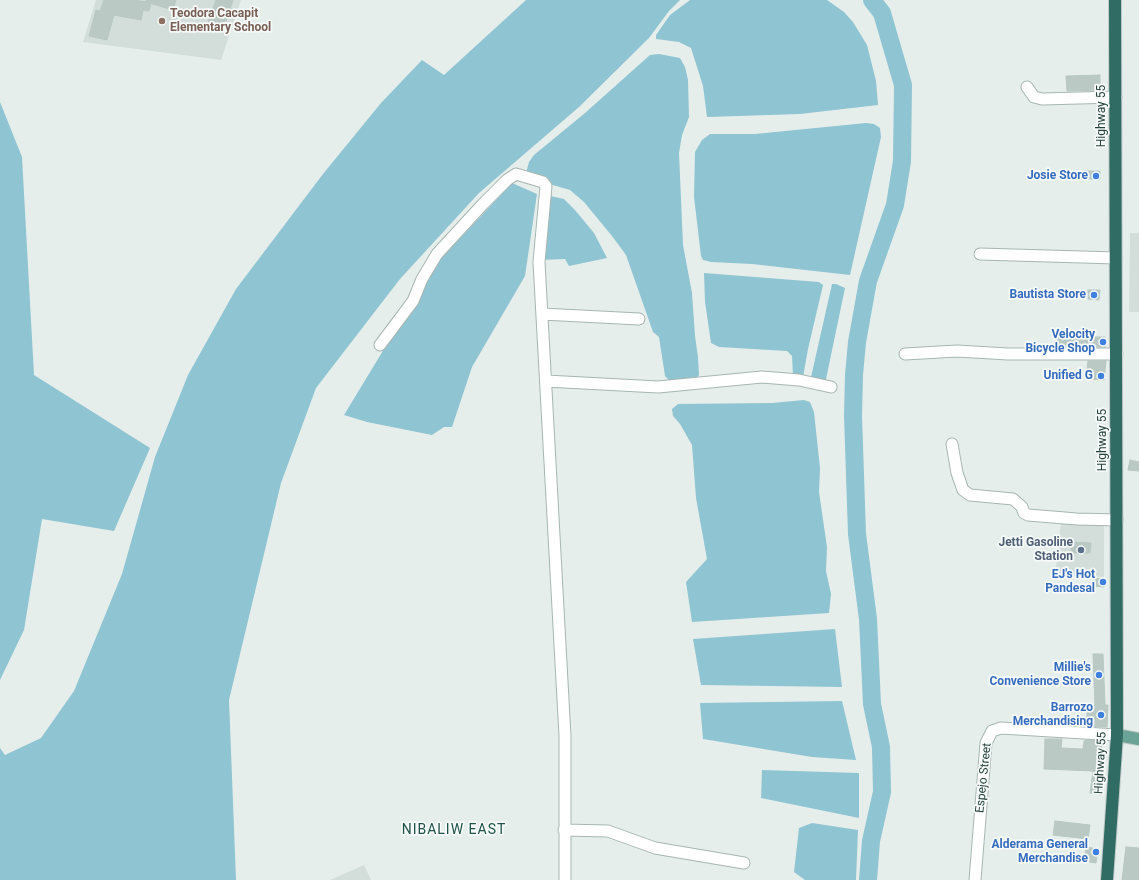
<!DOCTYPE html>
<style>
body{margin:0}
canvas{display:block;background:#e5eeeb}
</style>
<canvas width="1139" height="880"></canvas>
<script>
const context = document.querySelector('canvas').getContext('2d');
context.lineJoin = 'round';
function fill(path, color) { context.fillStyle = color; context.fill(path, 'evenodd'); }
const poly = rows => new Path2D(rows.map(r => 'M' + r).join(''));
function strokePath(path, color, width, dash) { context.strokeStyle = color; context.lineWidth = width; context.lineCap = dash ? 'butt' : 'round'; context.setLineDash(dash || []); context.stroke(path); }
function write(font, color, halo, rows, align = 'center') {
  context.font = font + ' Roboto,sans-serif'; context.lineWidth = 3.5; context.setLineDash([]); context.textBaseline = 'middle'; context.strokeStyle = halo; context.fillStyle = color; for (const [text, x, y, turn = 0] of rows) {
    context.save(); context.translate(x, y); context.rotate((+turn || 0) * Math.PI / 180); context.textAlign = isNaN(turn) ? turn : align; if (halo) context.strokeText(text, 0, 0); context.fillText(text, 0, 0); context.restore();
  }
}
const built = poly([
 [96,0,241,0,221,60,83,42],
 [1130,233,1139,233,1139,312,1129,312],
 [1061,522,1104,525,1104,577,1055,575],
 [364,865,371,880,330,880]
]);
const water = poly([
 [526,0,680,0,669,11,649,38,579,107,479,193,400,279,316,388,281,483,229,700,236,880,0,880,0,748,5,755,41,738,74,691,122,574,155,457,188,375,236,289,323,174,381,103,422,60,444,75],
 [690,0,827,0,844,12,853,22,867,45,876,81,878,105,800,114,707,117,703,86,691,48,679,42,656,39,656,35,670,15],
 [659,54,680,58,685,67,688,80,689,117,682,135,679,153,683,245,692,293,695,336,698,357,699,375,694,381,671,382,665,376,659,337,653,332,626,255,612,236,584,202,570,190,525,177,529,162,534,155,585,113,650,55],
 [0,102,22,157,34,375,150,448,114,531,42,519,24,630,0,680],
 [866,123,874,124,880,128,881,137,850,275,752,264,711,262,703,260,701,256,694,197,695,152,702,140,710,134,755,134],
 [512,183,537,194,525,276,472,367,452,427,444,427,432,435,367,422,344,415,435,265],
 [546,195,564,199,575,210,594,233,607,258,569,266,565,259,540,260],
 [704,273,819,282,823,285,808,349,803,377,793,376,792,356,787,351,719,347,711,343,705,302],
 [832,284,836,284,845,288,825,384,813,389,809,386],
 [804,400,810,402,814,412,820,468,819,492,827,547,826,571,831,594,829,613,692,622,686,582,707,559,696,498,692,445,680,424,673,416,672,409,678,404,772,403],
 [835,629,842,687,701,685,693,639],
 [842,701,856,760,812,757,703,739,700,703],
 [762,770,859,773,859,818,761,798],
 [812,823,858,830,856,880,805,880,794,872,799,828]
]);
const river = poly([
 [868,880,871,841,882,792,881,747,872,704,868,619,857,534,853,416,854,375,857,342,868,281,895,205,902,161,903,85,882,13,872,0]
]);
const building = poly([
 [104,0,135,0,151,3,149,11,143,10,141,20,114,15,107,40,89,36,96,10,100,11,104,0],
 [146,0,176,0,173,10,146,2,146,0],
 [216,0,233,0,222,33,206,28,216,0],
 [1100,75,1100,90,1067,91,1066,76,1100,75],
 [1083,171,1100,171,1100,179,1084,179,1083,171],
 [1088,290,1100,290,1099,300,1088,299,1088,290],
 [1056,337,1105,337,1105,347,1056,347,1056,337],
 [1088,361,1106,361,1104,380,1086,379,1088,361],
 [1130,460,1139,462,1139,471,1128,470,1130,460],
 [1071,542,1091,543,1090,553,1071,553,1071,542],
 [1094,578,1104,579,1104,587,1093,586,1094,578],
 [1093,654,1103,654,1105,705,1108,705,1107,727,1087,726,1087,705,1095,705,1093,654],
 [1045,739,1062,739,1061,748,1083,749,1084,741,1087,740,1102,741,1101,774,1102,774,1100,795,1090,793,1093,771,1044,769,1045,739],
 [1055,821,1090,825,1088,839,1053,835,1055,821],
 [1086,847,1098,849,1096,863,1084,861,1086,847],
 [1126,847,1139,848,1139,880,1122,880,1126,847]
]);
const minor = poly([
 [1027,87,1034,97,1042,99,1116,97],
 [980,254,1116,258],
 [542,314,639,319],
 [380,345,413,301,422,279,437,254,483,204,507,180,516,174,543,182,546,186,539,262,565,736,565,880],
 [905,354,957,351,1008,354,1117,354],
 [546,381,658,387,762,377,799,380,831,387],
 [952,444,957,473,963,490,970,495,1013,499,1022,507,1024,513,1028,515,1077,519,1117,520],
 [564,830,608,831,655,848,744,863],
 [975,880,986,743,992,731,1001,728,1117,735]
]);
const major = poly([
 [1117,735,1139,739]
]);
const highway = poly([
 [1107,880,1117,735,1115,0]
]);
const markers = [
 [162,21,4,"#8d6e63"],
 [1096,176,4,"#3f7fe0"],
 [1094,295,4,"#3f7fe0"],
 [1103,342,4,"#3f7fe0"],
 [1101,376,4,"#3f7fe0"],
 [1081,550,4,"#5c6f8a"],
 [1103,582,4,"#3f7fe0"],
 [1099,675,4,"#3f7fe0"],
 [1101,715,4,"#3f7fe0"],
 [1096,852,4,"#3f7fe0"]
];
const educationNames = [
 ["Teodora Cacapit",170,14],
 ["Elementary School",170,28]
];
const streetNames = [
 ["Highway 55",1102,116,-90],
 ["Highway 55",1103,440,-90],
 ["Highway 55",1101,763,-87],
 ["Espejo Street",984,778,-84]
];
const shopNames = [
 ["Josie Store",1088,176],
 ["Bautista Store",1086,295],
 ["Velocity",1095,335],
 ["Bicycle Shop",1095,349],
 ["Unified G",1093,376],
 ["EJ's Hot",1095,575],
 ["Pandesal",1095,589],
 ["Millie's",1091,668],
 ["Convenience Store",1091,682],
 ["Barrozo",1093,708],
 ["Merchandising",1093,722],
 ["Alderama General",1088,845],
 ["Merchandise",1088,859]
];
const serviceNames = [
 ["Jetti Gasoline",1073,543],
 ["Station",1073,557]
];
const quarterNames = [
 ["NIBALIW EAST",454,830]
];
fill(built, '#d3deda');
fill(water, '#8fc4d2');
strokePath(river, '#8fc4d2', 18);
fill(building, '#bac9c4');
strokePath(building, '#b8c8c2', 1);
strokePath(minor, '#a7b6b2', 13);
strokePath(major, '#c2cac8', 14);
strokePath(highway, '#c2cac8', 14);
strokePath(minor, '#fff', 11);
strokePath(major, '#6ba397', 12);
strokePath(highway, '#306c63', 12);
for (const [x, y, r, color] of markers) { const dot = new Path2D(); dot.arc(x, y, r, 0, 2 * Math.PI); context.fillStyle = color; context.fill(dot); strokePath(dot, '#f6faf8', 1.5); }
write('bold 12px', '#785e54', '#f6faf8', educationNames, 'left');
write('12px', '#24403a', '#f6faf8', streetNames);
write('bold 12px', '#366cbe', '#f6faf8', shopNames, 'right');
write('bold 12px', '#4e5e75', '#f6faf8', serviceNames, 'right');
context.letterSpacing = '1px';
write('14px', '#205249', '#f6faf8', quarterNames);
context.letterSpacing = '0px';
</script>
